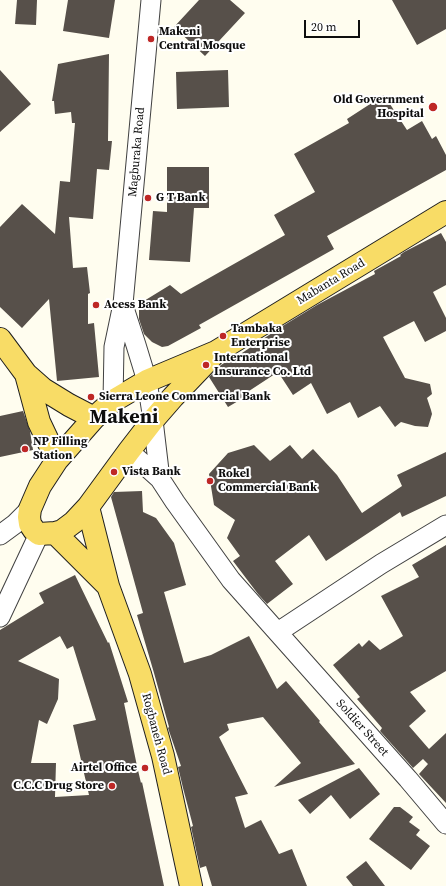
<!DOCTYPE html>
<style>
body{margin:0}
#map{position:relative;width:446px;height:886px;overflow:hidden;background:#fffdef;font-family:"Source Serif 4",serif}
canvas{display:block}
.scale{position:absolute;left:304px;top:20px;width:56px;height:18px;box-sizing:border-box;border:2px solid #0e0e0e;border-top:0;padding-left:5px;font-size:12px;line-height:14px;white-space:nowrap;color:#0e0e0e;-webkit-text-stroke:3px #fff;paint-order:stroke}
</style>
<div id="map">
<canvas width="446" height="886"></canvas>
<div class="scale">20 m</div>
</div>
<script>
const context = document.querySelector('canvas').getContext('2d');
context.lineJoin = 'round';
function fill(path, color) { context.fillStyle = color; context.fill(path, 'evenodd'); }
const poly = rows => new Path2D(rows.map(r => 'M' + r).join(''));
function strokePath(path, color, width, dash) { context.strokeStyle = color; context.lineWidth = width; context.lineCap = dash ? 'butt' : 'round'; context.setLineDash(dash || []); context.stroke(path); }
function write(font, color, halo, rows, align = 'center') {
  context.font = font + ' "Source Serif 4",serif'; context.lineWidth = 4; context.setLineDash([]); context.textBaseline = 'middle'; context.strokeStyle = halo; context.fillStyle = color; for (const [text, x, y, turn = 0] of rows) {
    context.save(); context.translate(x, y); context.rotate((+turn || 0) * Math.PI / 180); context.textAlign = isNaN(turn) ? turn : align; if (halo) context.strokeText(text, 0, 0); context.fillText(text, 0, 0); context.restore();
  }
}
const building = poly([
 [17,0,37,0,36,25,15,24],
 [68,0,115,0,109,38,63,31],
 [199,0,230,0,245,13,205,56,174,27],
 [392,0,446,0,446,29,417,45],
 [109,54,108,141,112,141,109,170,97,169,93,219,69,217,73,268,87,267,90,293,88,294,88,324,94,323,99,377,57,381,49,299,22,328,0,307,0,227,22,204,55,234,60,181,70,182,75,123,72,123,71,112,55,114,54,101,52,101,58,64],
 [0,70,31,104,0,132],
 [228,70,229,107,177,109,176,72],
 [384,95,407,130,422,121,432,139,436,136,446,155,446,170,327,236,334,249,199,325,201,328,168,346,162,347,152,342,144,334,139,319,139,304,170,285,181,294,285,235,274,215,315,192,294,154,349,123,347,119],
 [167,167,209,167,209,208,194,208,190,262,149,260,153,211,167,212],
 [441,233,446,242,446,285,433,292,446,318,446,331,425,342,414,321,383,337,405,378,430,384,432,394,427,398,431,410,432,414,428,427,415,426,401,422,395,427,380,406,358,418,350,402,327,414,311,383,293,395,278,372,249,391,250,394,228,407,209,377,221,365,229,360,230,361,281,327,317,305,375,274,374,271,401,256,400,255,404,252],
 [23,411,30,431,33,450,0,457,0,416],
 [254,445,270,461,290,445,302,459,313,449,337,475,362,513,402,486,397,475,446,452,446,496,402,517,400,512,326,561,309,535,275,561,293,584,267,604,258,594,233,561,240,556,227,538,235,520,214,505,209,474,228,453],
 [142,491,143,512,156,518,174,543,186,585,164,592,184,663,211,655,249,636,277,689,286,681,320,721,319,722,355,764,274,787,301,763,263,717,227,724,229,730,219,737,248,794,235,797,245,828,261,820,279,854,292,849,307,886,212,886,206,866,200,868,191,827,193,826,183,788,178,767,181,766,168,728,169,727,154,673,137,615,143,613,111,497,114,492],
 [446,545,446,671,410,692,426,711,409,726,429,749,446,733,446,803,419,774,428,764,423,759,413,768,406,760,380,731,382,728,357,699,360,697,333,665,359,643,362,647,369,640,380,650,403,636,381,596,419,577,412,565],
 [75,575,108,643,109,642,128,702,124,703,137,766,141,783,142,782,164,886,0,886,0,630,44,603,39,593],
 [60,636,67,649,73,646,96,720,73,725,89,795,55,797,56,763,31,763,39,720,47,724,58,699,59,679,18,661],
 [359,768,380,794,350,819,331,795,310,814,298,800],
 [394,807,400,807,413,817,409,822,420,830,416,835,430,846,411,870,369,839],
 [366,861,385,886,353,886,346,877]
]);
const minor = poly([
 [123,305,136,345,147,381,153,420,160,479],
 [113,401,114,347,123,304,151,0],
 [129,451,160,479,175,502,231,580,408,779,446,824],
 [0,535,15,524,30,509],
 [0,617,39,534],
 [278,632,381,564,446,525]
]);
const major = poly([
 [0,339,26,374,43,389,69,405,94,418],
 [216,352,173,397,153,420,129,451,88,507,74,522,62,531,55,533,39,534,34,530,30,524,29,517,30,509,40,486,57,460,94,418,113,401,147,381,216,352,446,212],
 [26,374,39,422,57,460],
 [88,507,108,586,140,674,163,756,191,886],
 [55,533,107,585]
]);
const markers = [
 [151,39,4,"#be2726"],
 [433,107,5,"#be2726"],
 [148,198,4,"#be2726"],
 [96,305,4,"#be2726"],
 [223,336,4,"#be2726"],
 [206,365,4,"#be2726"],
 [91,397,4,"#be2726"],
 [25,449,4,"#be2726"],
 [114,472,4,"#be2726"],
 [210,481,4,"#be2726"],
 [145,768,4,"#be2726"],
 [112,786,4,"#be2726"]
];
const poiNames = [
 ["Makeni",159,32],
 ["Central Mosque",159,46],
 ["Old Government",424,100,"right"],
 ["Hospital",424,114,"right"],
 ["G T Bank",156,198],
 ["Acess Bank",104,305],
 ["Tambaka",231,329],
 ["Enterprise",231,343],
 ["International",214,358],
 ["Insurance Co. Ltd",214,372],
 ["Sierra Leone Commercial Bank",99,397],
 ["NP Filling",33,442],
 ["Station",33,456],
 ["Vista Bank",122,472],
 ["Rokel",218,474],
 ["Commercial Bank",218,488],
 ["Airtel Office",137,768,"right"],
 ["C.C.C Drug Store",104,786,"right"]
];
const streetNames = [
 ["Magburaka Road",137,152,-85],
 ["Mabanta Road",331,282,-31],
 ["Soldier Street",362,728,48],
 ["Rogbaneh Road",156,734,75]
];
const townNames = [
 ["Makeni",124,418]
];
fill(building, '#57504a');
strokePath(minor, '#414141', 21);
strokePath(major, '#1f1f1f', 24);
strokePath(minor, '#fff', 19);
strokePath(major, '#f8dc66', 22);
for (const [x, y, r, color] of markers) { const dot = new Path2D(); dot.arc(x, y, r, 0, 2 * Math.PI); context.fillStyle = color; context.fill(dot); strokePath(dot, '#fff', 1.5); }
write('bold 12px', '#0e0e0e', '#fff', poiNames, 'left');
write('12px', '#0e0e0e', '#fff', streetNames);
write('bold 20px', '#0e0e0e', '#fff', townNames);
</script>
